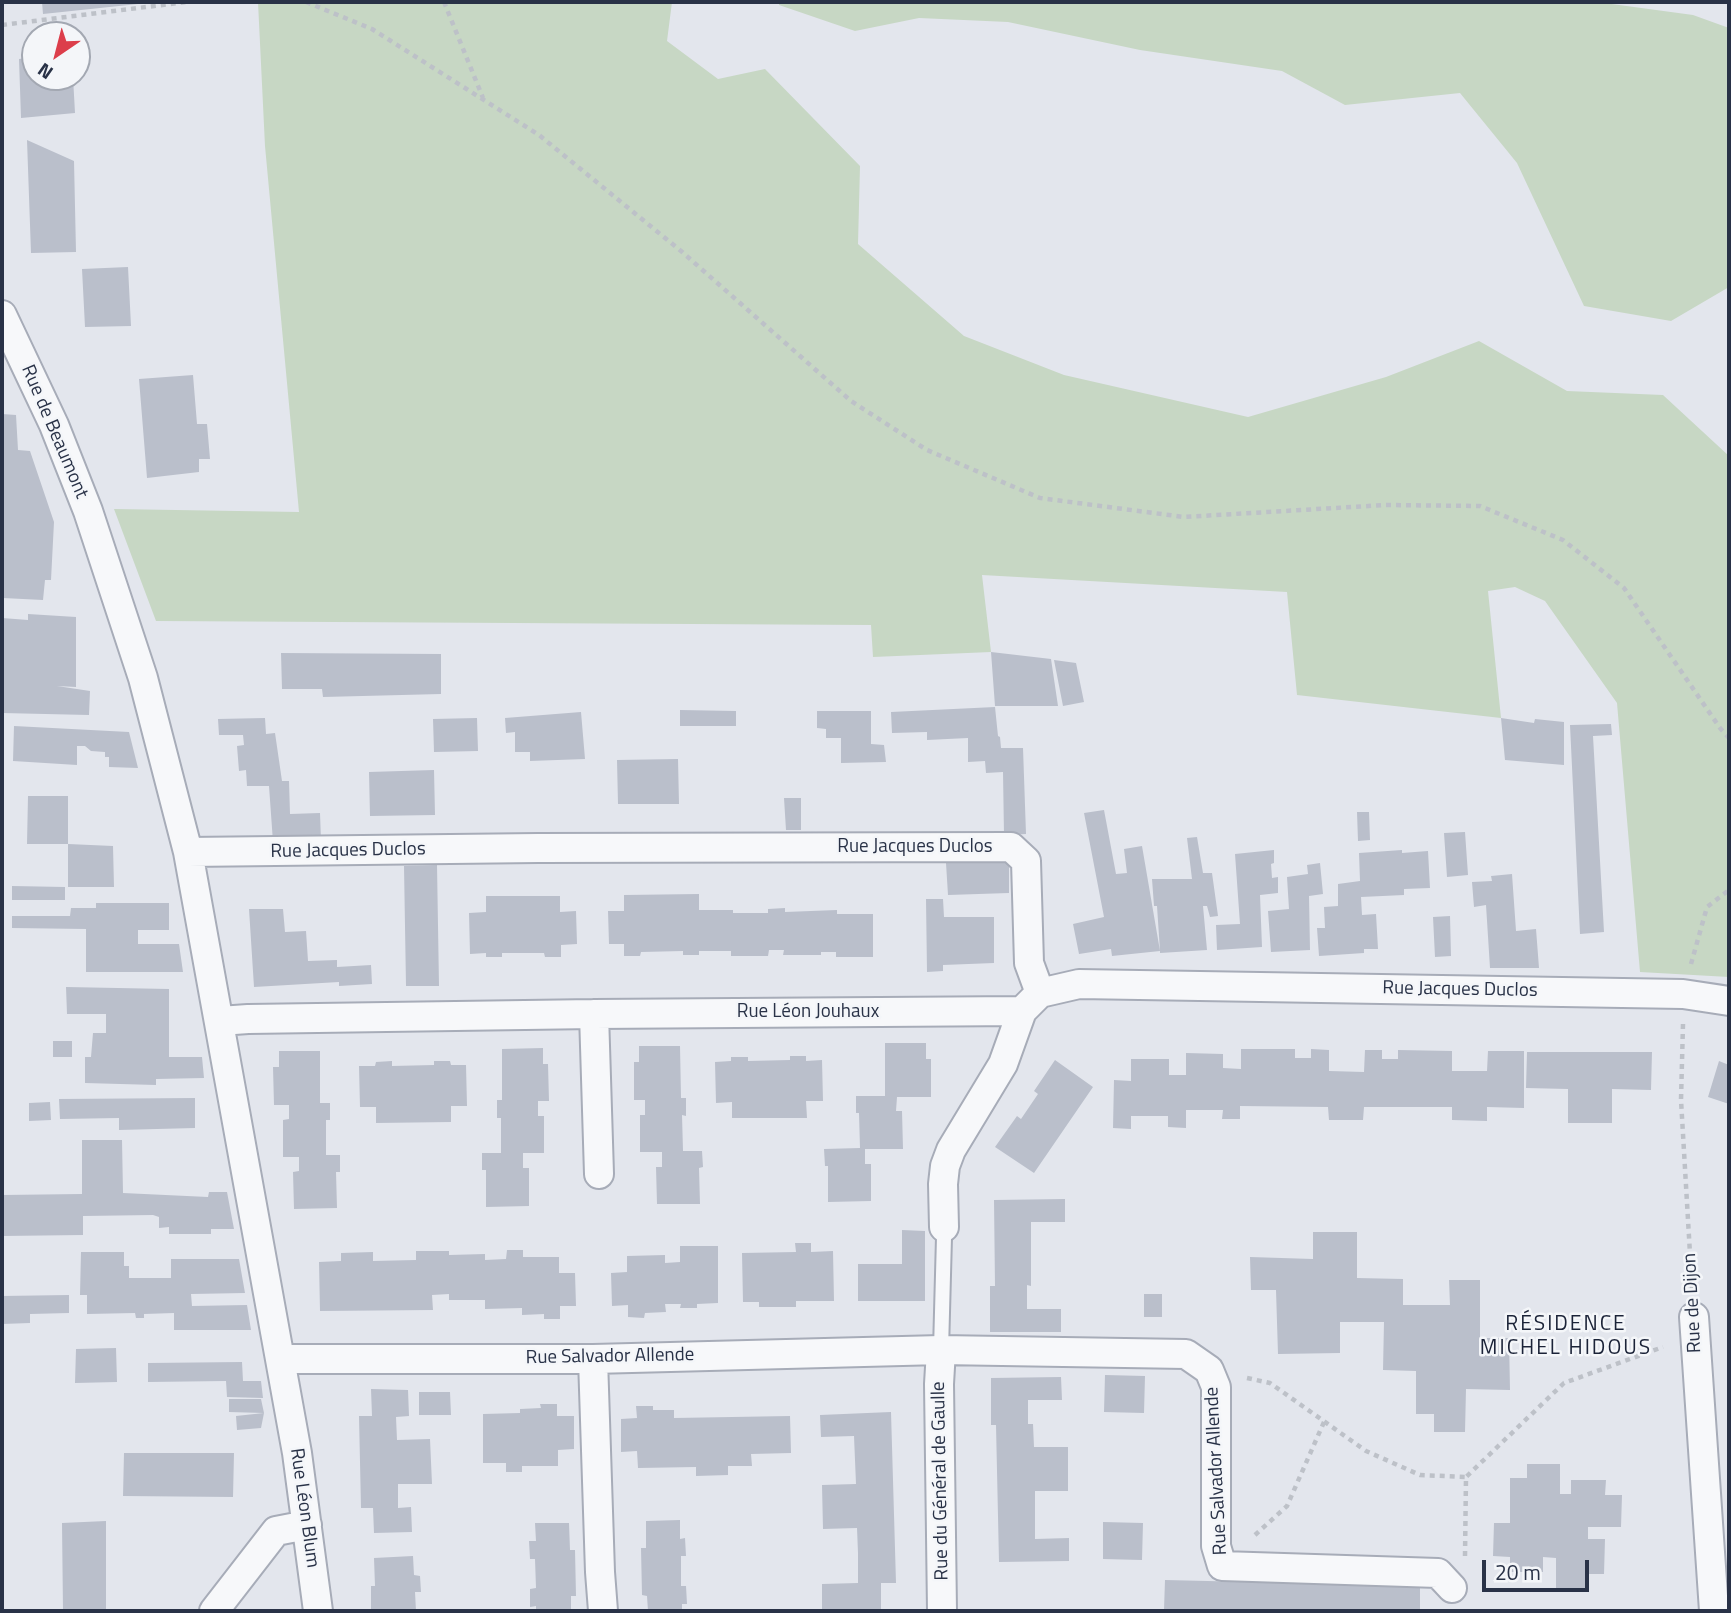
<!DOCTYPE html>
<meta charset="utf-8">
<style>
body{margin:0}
#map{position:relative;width:1731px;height:1613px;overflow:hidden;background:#e3e6ed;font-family:"Titillium Web",sans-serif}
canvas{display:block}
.frame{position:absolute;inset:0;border:4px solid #293247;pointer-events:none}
.north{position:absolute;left:21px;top:21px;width:70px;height:70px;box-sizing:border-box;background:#f4f6f9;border:2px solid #a3a8b2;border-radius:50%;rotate:215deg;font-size:19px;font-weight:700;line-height:28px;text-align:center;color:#293247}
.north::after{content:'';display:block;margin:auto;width:24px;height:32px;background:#dc3e4b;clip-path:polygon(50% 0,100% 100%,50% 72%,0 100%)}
.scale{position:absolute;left:1482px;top:1560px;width:107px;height:32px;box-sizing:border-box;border:4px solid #293247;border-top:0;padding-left:9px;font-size:21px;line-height:24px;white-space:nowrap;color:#293247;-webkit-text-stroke:5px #f4f6f9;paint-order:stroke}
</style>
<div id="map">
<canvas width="1731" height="1613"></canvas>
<div class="frame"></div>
<div class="north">N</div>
<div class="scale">20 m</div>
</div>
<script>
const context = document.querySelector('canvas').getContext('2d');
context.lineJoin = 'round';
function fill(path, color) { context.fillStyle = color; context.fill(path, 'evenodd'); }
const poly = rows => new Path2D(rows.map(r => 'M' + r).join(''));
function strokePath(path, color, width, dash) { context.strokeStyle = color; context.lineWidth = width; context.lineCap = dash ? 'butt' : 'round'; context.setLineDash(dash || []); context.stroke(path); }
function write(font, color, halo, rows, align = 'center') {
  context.font = font + ' "Titillium Web",sans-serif'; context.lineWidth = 5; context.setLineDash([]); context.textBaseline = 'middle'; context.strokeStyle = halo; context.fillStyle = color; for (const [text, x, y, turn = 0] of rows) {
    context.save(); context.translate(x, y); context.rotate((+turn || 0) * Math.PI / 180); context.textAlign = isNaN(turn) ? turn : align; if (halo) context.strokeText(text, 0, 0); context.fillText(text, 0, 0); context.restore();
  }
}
const green = poly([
 [258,2,672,2,667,41,718,79,765,69,860,166,858,244,964,336,1064,375,1248,417,1386,377,1479,341,1567,391,1663,395,1729,456,1729,977,1640,972,1617,703,1545,601,1515,587,1488,591,1501,718,1297,695,1287,592,982,575,991,652,873,657,871,625,156,621,114,509,299,512,265,146],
 [779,2,1597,2,1693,15,1729,28,1729,287,1671,321,1584,306,1517,163,1460,93,1345,105,1282,71,1140,50,1008,22,919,18,855,31,779,5]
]);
const building = poly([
 [42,2,138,2,138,4,43,14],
 [35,57,35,77,73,77,75,113,21,118,19,59],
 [27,140,74,161,76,252,31,253],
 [128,267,131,326,85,327,82,269],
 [193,375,197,424,207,424,210,459,199,459,199,472,147,478,139,379],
 [2,414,16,415,18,450,30,451,54,522,51,580,45,580,43,600,3,598,2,594],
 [28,614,76,617,76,687,57,686,90,691,89,715,2,713,2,618,28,620],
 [991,652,1051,659,1058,706,995,706],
 [281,653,441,654,441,694,323,697,322,689,282,689],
 [1054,660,1076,663,1084,702,1063,706],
 [995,707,998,736,1000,737,1001,748,1023,748,1026,834,1004,835,1003,772,986,773,985,761,968,762,968,738,927,740,927,732,892,733,891,712],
 [680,710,736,711,736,726,680,726],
 [817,711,871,711,871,744,884,745,886,762,841,763,841,738,826,738,826,729,817,728],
 [581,712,585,759,530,761,530,752,515,752,515,732,506,733,505,718],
 [265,718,266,734,275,733,282,781,289,781,290,814,320,813,321,841,273,842,269,786,247,786,246,770,239,771,237,746,244,745,243,735,219,735,218,719],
 [477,718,478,751,434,752,433,719],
 [1501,718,1534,723,1535,719,1564,722,1564,765,1505,760],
 [1611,724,1612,735,1593,736,1604,932,1580,934,1570,725],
 [14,726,129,732,138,768,109,767,109,757,105,757,105,752,91,751,85,746,77,746,77,765,13,761],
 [678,759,679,804,618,804,617,760],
 [434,770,435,815,370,816,369,772],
 [28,796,68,796,68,844,27,844],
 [784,798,801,798,801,830,786,830],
 [1104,810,1116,874,1127,873,1124,849,1142,846,1160,951,1157,906,1154,906,1152,879,1192,879,1187,838,1197,837,1203,873,1212,873,1218,916,1210,917,1207,906,1203,906,1207,950,1160,953,1160,951,1112,956,1111,949,1079,954,1073,924,1104,917,1084,813],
 [1357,812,1369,812,1370,840,1358,841],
 [1465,832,1468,875,1447,877,1444,833],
 [68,844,113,846,114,887,68,887],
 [1274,850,1274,863,1271,864,1272,878,1278,877,1278,893,1260,895,1262,947,1217,950,1216,925,1240,924,1235,854],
 [1402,850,1402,853,1428,851,1430,888,1404,889,1404,895,1361,897,1362,915,1376,914,1378,949,1364,949,1364,953,1319,956,1317,928,1325,928,1324,907,1338,906,1338,884,1360,881,1359,853],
 [1009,860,1009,893,948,895,946,863],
 [1320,863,1323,894,1309,896,1310,950,1271,952,1268,911,1289,909,1287,877,1308,874,1307,865],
 [437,865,439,986,406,986,404,866],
 [1512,874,1516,931,1536,929,1539,968,1490,968,1486,905,1474,907,1472,882,1492,881,1491,876],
 [12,886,65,887,65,900,12,900],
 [699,894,699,910,733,910,733,913,768,913,768,909,785,908,785,912,837,910,837,914,873,914,873,957,836,957,836,952,821,952,821,955,783,955,784,950,769,950,768,956,731,956,731,951,699,951,699,955,683,955,683,951,641,952,640,956,624,956,624,944,609,944,608,911,624,911,624,895],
 [486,896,560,896,560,912,576,911,577,944,561,945,561,957,545,957,544,953,502,953,502,957,486,957,486,953,470,954,469,913,486,912],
 [926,899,943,899,944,917,994,917,994,963,943,965,943,971,927,972],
 [96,903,169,903,169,930,138,930,138,944,179,944,183,972,86,972,86,929,12,928,12,916,70,916,71,908,96,908],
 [249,909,283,909,285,932,306,931,308,961,337,960,337,967,371,965,372,984,339,986,339,982,254,987],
 [1450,916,1451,956,1435,957,1433,917],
 [66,987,169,989,169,1057,202,1057,204,1078,156,1079,156,1085,85,1083,85,1057,91,1057,93,1033,106,1033,106,1014,67,1014],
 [53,1041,72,1041,72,1057,53,1057],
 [885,1043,926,1043,926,1059,931,1059,931,1097,897,1097,896,1111,902,1111,903,1149,865,1149,865,1164,871,1164,871,1201,828,1202,828,1166,825,1166,824,1149,860,1148,859,1113,856,1113,856,1096,885,1096],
 [639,1046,680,1046,681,1098,686,1098,686,1116,682,1115,683,1151,702,1151,703,1167,699,1168,700,1204,657,1204,656,1167,662,1167,662,1152,640,1152,640,1115,645,1115,645,1100,634,1100,634,1062,639,1062],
 [543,1048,543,1064,548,1064,549,1101,538,1101,538,1116,544,1116,544,1153,523,1153,523,1168,529,1168,529,1206,486,1207,486,1170,482,1170,482,1153,501,1153,501,1118,497,1118,497,1100,502,1100,502,1049],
 [1241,1049,1295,1049,1295,1058,1311,1058,1311,1049,1329,1050,1329,1071,1364,1072,1365,1050,1382,1050,1382,1059,1398,1059,1398,1050,1452,1051,1452,1071,1487,1071,1488,1051,1524,1051,1524,1108,1487,1107,1487,1121,1452,1120,1452,1107,1364,1107,1363,1120,1329,1120,1328,1107,1240,1106,1240,1119,1222,1119,1223,1110,1186,1110,1186,1128,1168,1127,1168,1116,1131,1116,1131,1129,1113,1128,1114,1080,1131,1081,1131,1059,1169,1059,1169,1075,1186,1075,1186,1053,1223,1054,1223,1068,1241,1069],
 [279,1051,320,1051,320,1103,330,1103,330,1120,326,1120,326,1155,340,1155,340,1172,336,1172,337,1208,294,1209,293,1172,299,1171,299,1157,283,1157,283,1120,289,1119,289,1105,274,1105,273,1067,279,1067],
 [1527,1052,1652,1052,1651,1090,1612,1089,1612,1123,1568,1123,1568,1089,1526,1088],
 [790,1056,806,1056,806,1061,822,1060,823,1101,806,1101,807,1118,732,1118,732,1102,716,1103,715,1062,731,1061,731,1057,748,1057,748,1061,790,1060],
 [1055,1060,1093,1087,1034,1173,995,1147,1017,1116,1021,1119,1038,1094,1034,1091],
 [392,1061,392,1066,434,1065,434,1061,450,1061,451,1065,466,1065,467,1106,451,1106,451,1122,376,1123,376,1107,360,1107,359,1066,375,1066,376,1062],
 [1719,1061,1729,1065,1729,1104,1708,1097],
 [195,1098,195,1128,119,1130,119,1118,60,1119,59,1099],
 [50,1102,51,1120,29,1121,29,1103],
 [82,1140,122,1140,123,1193,208,1197,209,1192,227,1192,234,1229,211,1229,211,1234,169,1234,169,1227,159,1228,159,1217,153,1215,83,1216,83,1235,2,1236,2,1195,82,1194],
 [1065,1199,1065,1222,1031,1222,1031,1286,1027,1285,1027,1309,1061,1309,1061,1332,990,1332,990,1286,995,1286,994,1200],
 [902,1230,925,1231,925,1301,858,1301,858,1264,902,1264],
 [1313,1232,1357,1232,1357,1278,1403,1279,1403,1305,1450,1305,1449,1280,1480,1280,1480,1338,1509,1338,1510,1390,1466,1389,1465,1432,1434,1432,1434,1414,1416,1414,1416,1371,1383,1370,1384,1322,1340,1322,1340,1353,1278,1354,1276,1290,1251,1290,1250,1257,1313,1259],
 [795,1243,811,1243,811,1252,833,1251,834,1301,796,1301,796,1307,759,1307,759,1302,743,1302,742,1253,796,1252],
 [680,1246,718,1246,718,1303,697,1304,697,1308,680,1308,681,1304,665,1304,666,1312,645,1313,644,1318,628,1317,628,1305,612,1306,611,1273,627,1272,627,1256,665,1255,665,1263,680,1262],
 [507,1250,523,1250,523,1257,559,1257,559,1273,575,1273,576,1306,560,1306,560,1319,544,1319,544,1314,522,1315,522,1308,485,1309,485,1300,449,1300,449,1294,432,1295,433,1310,320,1311,319,1262,341,1261,341,1253,373,1252,373,1261,416,1260,416,1251,449,1251,449,1255,485,1254,485,1260,506,1259],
 [81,1252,124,1252,124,1266,129,1266,129,1278,171,1278,171,1259,239,1259,245,1293,191,1294,192,1306,247,1305,251,1330,174,1330,174,1313,144,1314,144,1318,136,1318,135,1313,87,1314,87,1295,80,1295],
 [1144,1294,1162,1294,1162,1317,1144,1317],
 [69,1295,69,1313,30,1314,30,1323,2,1324,2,1296],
 [116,1348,117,1382,75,1383,76,1349],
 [242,1362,243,1381,261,1381,263,1398,227,1397,226,1381,148,1382,148,1363],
 [1105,1375,1145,1376,1144,1413,1104,1412],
 [1061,1377,1062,1400,1028,1400,1028,1424,1033,1424,1034,1447,1068,1447,1068,1491,1035,1491,1035,1539,1069,1538,1069,1561,999,1562,996,1425,991,1425,991,1378],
 [371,1389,408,1390,409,1416,396,1417,397,1440,430,1439,432,1484,398,1484,398,1508,411,1507,412,1532,374,1533,373,1508,361,1508,359,1416,372,1416],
 [419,1392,450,1392,451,1415,419,1415],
 [229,1399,261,1399,264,1413,229,1412],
 [540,1404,557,1404,557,1416,574,1416,574,1449,558,1450,558,1466,522,1466,522,1472,506,1472,506,1463,483,1463,483,1414,520,1413,520,1409,541,1408],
 [636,1406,653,1406,653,1410,674,1410,674,1418,790,1416,791,1453,751,1454,752,1466,728,1466,728,1475,696,1476,696,1467,638,1468,637,1451,621,1452,621,1419,637,1418],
 [891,1412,896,1583,881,1583,881,1611,822,1611,822,1584,858,1583,858,1553,857,1528,823,1529,822,1485,856,1484,854,1436,821,1437,820,1415],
 [264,1413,261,1428,237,1430,236,1416],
 [124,1453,234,1453,233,1497,123,1496],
 [1527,1464,1560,1464,1560,1494,1571,1494,1571,1480,1606,1480,1605,1495,1622,1495,1621,1527,1588,1527,1588,1539,1605,1539,1604,1574,1589,1574,1588,1589,1556,1588,1556,1558,1543,1557,1543,1572,1510,1572,1510,1557,1493,1556,1494,1523,1510,1523,1510,1478,1527,1478],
 [680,1520,680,1539,685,1538,686,1556,681,1556,681,1586,686,1586,687,1604,682,1604,682,1611,648,1611,647,1596,642,1595,641,1548,646,1548,646,1521],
 [106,1521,106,1611,63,1611,62,1523],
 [1103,1522,1143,1523,1142,1560,1103,1559],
 [535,1523,569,1523,570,1550,575,1550,576,1596,571,1596,571,1611,536,1611,536,1606,530,1607,530,1589,536,1588,535,1559,530,1559,529,1541,536,1541],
 [413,1556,414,1575,420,1576,421,1592,415,1592,416,1611,371,1611,371,1586,375,1586,374,1558],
 [1165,1580,1420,1586,1420,1611,1164,1610]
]);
const path = poly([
 [306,2,372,29,539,135,681,251,851,401,927,450,1040,498,1184,517,1385,505,1480,506,1563,540,1624,588,1720,728,1729,738],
 [444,2,483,98],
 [2,25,186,2],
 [1691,964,1707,907,1729,890],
 [1683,1024,1681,1100,1692,1288],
 [1247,1378,1270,1383,1366,1451,1420,1475,1466,1477],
 [1255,1535,1287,1506,1324,1422],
 [1465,1556,1466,1477,1564,1383,1663,1347]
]);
const service = poly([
 [941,1350,944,1237]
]);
const minor = poly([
 [2,315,54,425,88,511,143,678,188,852,297,1453,318,1611],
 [188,852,538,848,1011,847,1026,861,1029,963,1040,993,1079,984,1683,994,1729,1001],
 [594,1014,599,1174],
 [220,1021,248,1019,594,1014,1022,1011,1040,993],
 [944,1227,943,1184,945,1166,951,1150,1003,1064,1022,1011],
 [1694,1317,1714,1611],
 [941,1350,939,1384,942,1611],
 [280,1359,593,1359,941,1350,1186,1354,1209,1370,1216,1387,1216,1546,1222,1566,1438,1573,1452,1588],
 [593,1359,600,1572,603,1611],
 [214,1611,276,1531,307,1525]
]);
const streetNames = [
 ["Rue de Beaumont",54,432,67],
 ["Rue Jacques Duclos",915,847],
 ["Rue Jacques Duclos",348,851,-1],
 ["Rue Jacques Duclos",1460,990,1],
 ["Rue Léon Jouhaux",808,1012],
 ["Rue de Dijon",1693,1303,-93],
 ["Rue Salvador Allende",610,1357,-1],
 ["Rue Salvador Allende",1217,1471,-93],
 ["Rue du Général de Gaulle",941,1481,-91],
 ["Rue Léon Blum",304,1508,82]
];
const neighbourhoodNames = [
 ["RÉSIDENCE",1566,1325],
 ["MICHEL HIDOUS",1566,1349]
];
fill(green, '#c7d7c4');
fill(building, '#babfcb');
strokePath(service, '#a7acb8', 18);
strokePath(minor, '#a7acb8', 32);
strokePath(path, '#bdc1c8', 4.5, [5, 5]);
strokePath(service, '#f7f8fa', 14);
strokePath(minor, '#f7f8fa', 28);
write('19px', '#293247', '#f4f6f9', streetNames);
context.letterSpacing = '2px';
write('21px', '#1b2338', '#f4f6f9', neighbourhoodNames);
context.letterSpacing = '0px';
</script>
